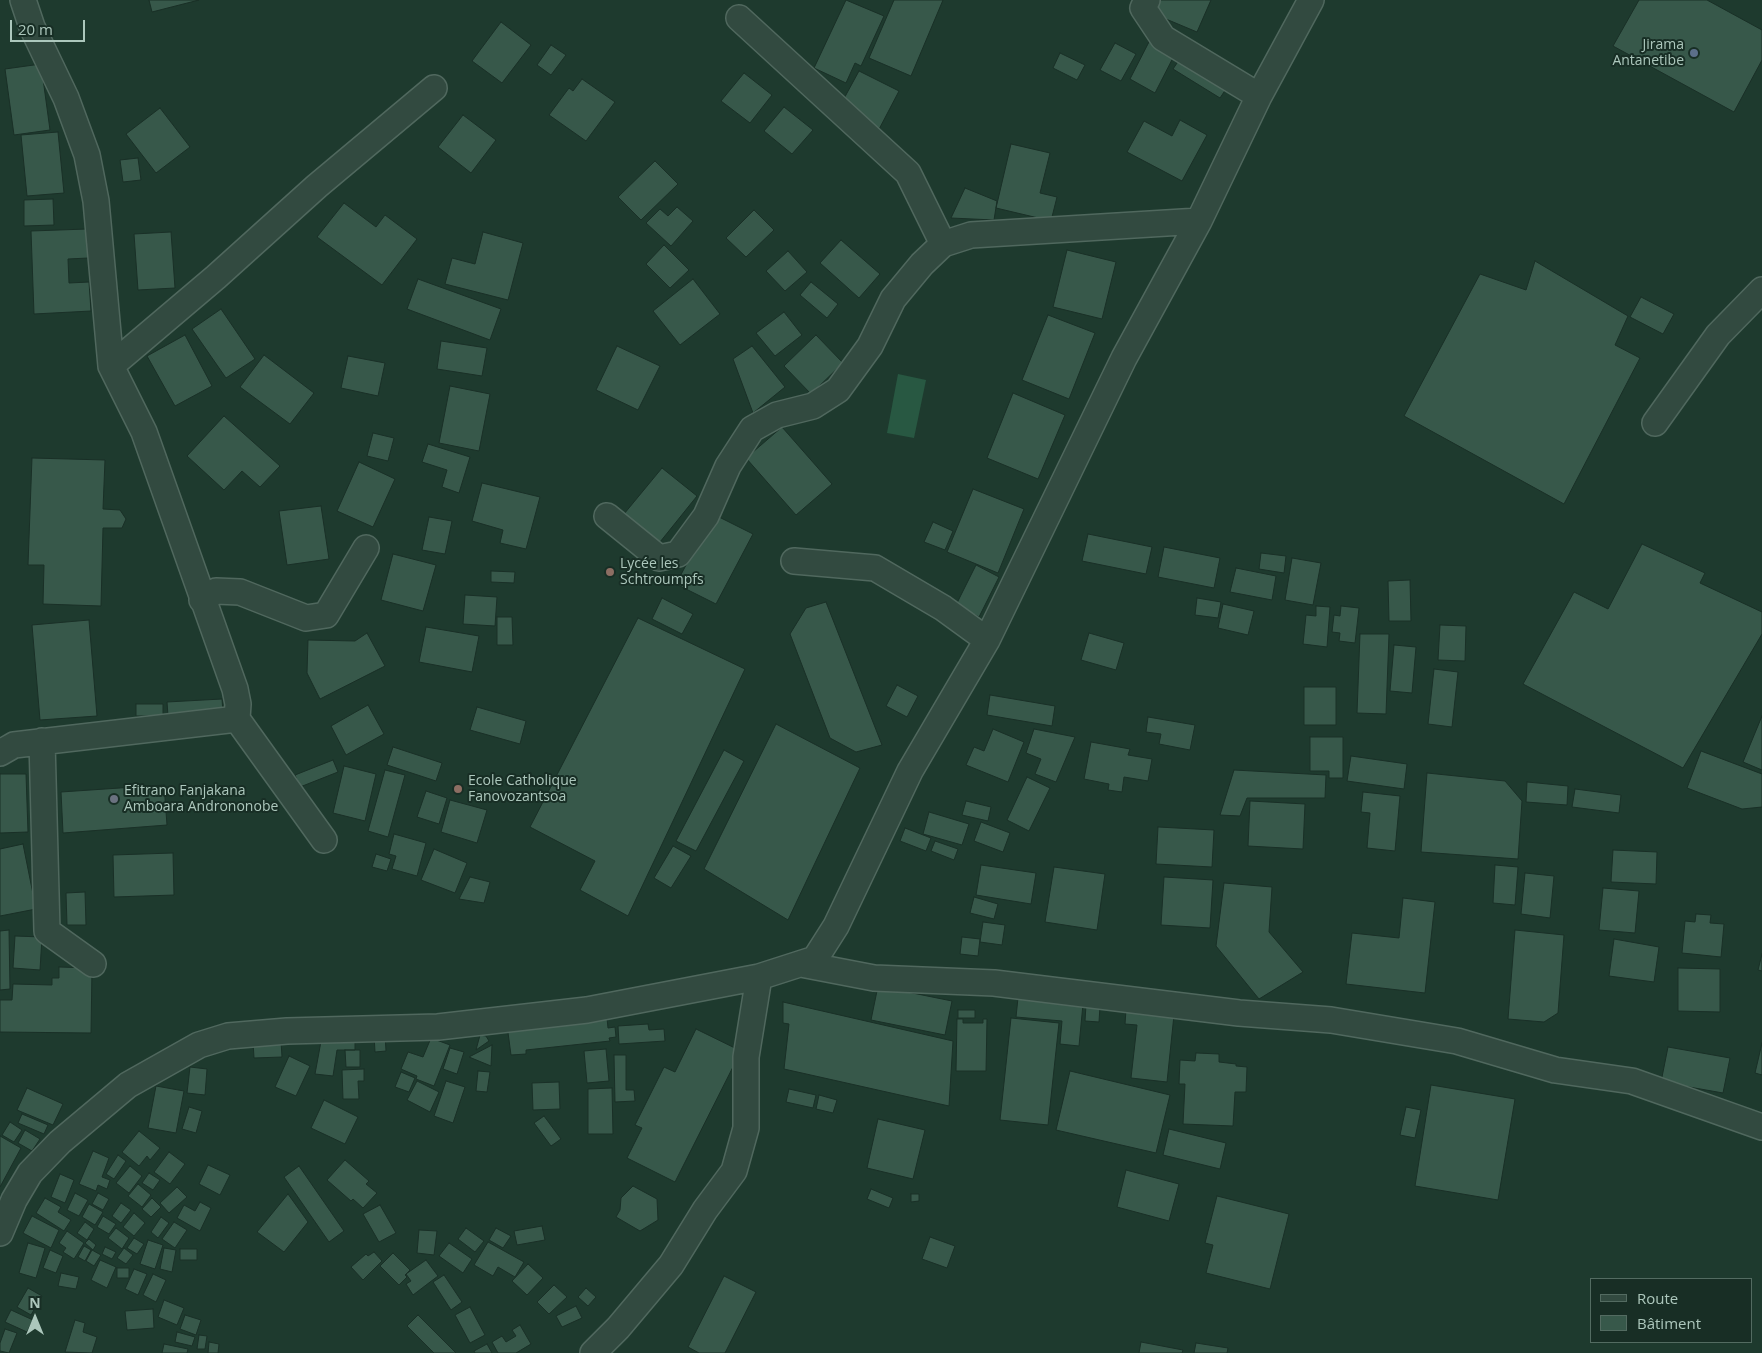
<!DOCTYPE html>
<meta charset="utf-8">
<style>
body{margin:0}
#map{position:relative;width:1762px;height:1353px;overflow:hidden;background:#1e3a2e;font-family:"Open Sans",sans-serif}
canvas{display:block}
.legend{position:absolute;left:1590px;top:1278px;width:162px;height:65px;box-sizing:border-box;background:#182e25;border:1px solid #536b61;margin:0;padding:6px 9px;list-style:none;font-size:15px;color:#acc7bc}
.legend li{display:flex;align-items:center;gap:10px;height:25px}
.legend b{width:25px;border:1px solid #536b61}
.north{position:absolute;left:10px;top:1293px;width:50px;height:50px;-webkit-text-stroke:4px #182e25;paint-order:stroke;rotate:0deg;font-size:14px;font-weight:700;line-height:20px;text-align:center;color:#acc7bc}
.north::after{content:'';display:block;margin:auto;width:18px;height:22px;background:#acc7bc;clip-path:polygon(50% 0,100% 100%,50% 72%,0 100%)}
.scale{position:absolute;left:10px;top:20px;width:75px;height:22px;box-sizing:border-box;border:2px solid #acc7bc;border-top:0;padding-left:6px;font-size:15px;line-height:18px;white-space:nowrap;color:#acc7bc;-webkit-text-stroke:4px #182e25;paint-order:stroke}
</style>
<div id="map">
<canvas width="1762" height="1353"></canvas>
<ul class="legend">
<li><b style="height:6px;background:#324a40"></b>Route</li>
<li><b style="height:14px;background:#37584a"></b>Bâtiment</li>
</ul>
<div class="north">N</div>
<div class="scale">20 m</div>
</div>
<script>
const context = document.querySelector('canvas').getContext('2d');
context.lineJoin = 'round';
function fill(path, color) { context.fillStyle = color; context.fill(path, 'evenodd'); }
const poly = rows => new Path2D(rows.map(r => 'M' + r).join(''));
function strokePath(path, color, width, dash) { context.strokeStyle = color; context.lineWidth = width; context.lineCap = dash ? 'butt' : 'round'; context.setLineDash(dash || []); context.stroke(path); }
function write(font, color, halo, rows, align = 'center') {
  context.font = font + ' "Open Sans",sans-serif'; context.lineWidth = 4; context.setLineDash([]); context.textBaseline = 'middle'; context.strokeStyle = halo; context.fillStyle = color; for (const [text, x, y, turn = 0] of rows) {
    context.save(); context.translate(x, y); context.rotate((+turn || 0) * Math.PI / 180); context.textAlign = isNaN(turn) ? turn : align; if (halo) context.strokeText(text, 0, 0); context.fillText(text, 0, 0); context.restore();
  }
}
const water = poly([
 [898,374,926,380,914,438,887,433]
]);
const building = poly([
 [149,0,199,0,152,12,149,0],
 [846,0,884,16,861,66,855,63,846,83,814,68,846,0],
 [894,0,943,0,911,76,869,58,894,0],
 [1160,0,1211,0,1197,32,1154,14,1160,0],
 [1639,0,1707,0,1762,30,1762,60,1734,112,1613,46,1639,0],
 [501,22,531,45,502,83,472,61,501,22],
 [1152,36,1177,50,1155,93,1130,79,1152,36],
 [1115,43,1136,54,1121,81,1100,70,1115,43],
 [551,45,566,55,551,75,537,65,551,45],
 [1060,53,1085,65,1077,80,1053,68,1060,53],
 [1183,54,1230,83,1220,98,1173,69,1183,54],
 [41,64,50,130,14,135,5,69,41,64],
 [859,71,899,91,876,135,841,104,859,71],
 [744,73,772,95,750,123,721,101,744,73],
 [582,79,615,102,586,141,549,115,569,88,573,91,582,79],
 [784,107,813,130,792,154,764,131,784,107],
 [160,108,190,147,156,173,126,134,160,108],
 [463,115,496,140,471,173,438,147,463,115],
 [1180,120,1207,135,1182,181,1127,152,1144,121,1172,136,1180,120],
 [58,132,64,193,27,196,21,135,58,132],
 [1011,144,1050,153,1040,193,1057,197,1051,221,996,208,1011,144],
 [138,158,141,180,123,182,120,160,138,158],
 [655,161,678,184,641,220,618,197,655,161],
 [965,188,997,201,994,220,951,218,965,188],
 [53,199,54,225,24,226,24,200,53,199],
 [344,203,376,227,385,215,417,239,382,285,317,237,344,203],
 [677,207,693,221,671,246,646,223,660,209,668,216,677,207],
 [754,210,774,230,746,257,726,238,754,210],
 [87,229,88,258,68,259,69,283,89,282,91,311,34,314,31,231,87,229],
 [171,232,175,288,138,290,134,234,171,232],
 [483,232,523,243,508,300,445,284,452,258,475,264,483,232],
 [841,240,880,274,859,298,820,263,841,240],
 [664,245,689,270,670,288,646,264,664,245],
 [1067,250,1116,262,1102,319,1053,307,1067,250],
 [788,251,807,272,785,291,766,271,788,251],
 [1535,261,1628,316,1615,345,1640,358,1564,504,1404,416,1480,274,1526,290,1535,261],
 [418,279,501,309,490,340,407,309,418,279],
 [693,279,720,314,680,345,653,311,693,279],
 [811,282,838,304,827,318,800,295,811,282],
 [1641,297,1674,314,1663,334,1630,317,1641,297],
 [221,309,255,359,226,378,192,329,221,309],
 [784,312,802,335,775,356,756,333,784,312],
 [1048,315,1095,333,1069,399,1022,380,1048,315],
 [185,335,212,386,175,406,147,356,185,335],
 [816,335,843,363,811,394,784,366,816,335],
 [441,341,487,348,482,376,437,369,441,341],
 [617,346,660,366,638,410,596,390,617,346],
 [752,346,785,387,753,413,733,359,752,346],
 [264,355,314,393,290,424,240,387,264,355],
 [348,356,385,363,378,396,341,388,348,356],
 [450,386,490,394,479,451,439,443,450,386],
 [1013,393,1065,415,1038,479,987,458,1013,393],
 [224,416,280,466,260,487,242,471,224,490,187,456,224,416],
 [782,427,832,484,796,515,746,458,782,427],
 [373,433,394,438,388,461,367,456,373,433],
 [428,444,470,457,459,493,442,487,447,470,422,462,428,444],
 [32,458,105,460,103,509,120,510,126,519,122,528,103,528,101,606,43,604,44,565,28,565,32,458],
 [359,462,395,479,373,527,337,511,359,462],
 [662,468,697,496,660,542,624,514,662,468],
 [482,483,540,497,526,549,500,543,503,530,472,521,482,483],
 [973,489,1024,509,998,573,947,552,973,489],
 [321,506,329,559,287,565,279,511,321,506],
 [713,514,753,534,716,604,676,584,713,514],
 [429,517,452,521,445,554,422,550,429,517],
 [933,522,953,531,945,550,924,542,933,522],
 [1088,534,1152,547,1146,574,1082,561,1088,534],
 [1642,544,1705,573,1700,583,1762,612,1762,634,1683,768,1523,684,1574,592,1608,609,1642,544],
 [1164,547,1220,558,1214,588,1158,577,1164,547],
 [1261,553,1286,556,1284,573,1259,569,1261,553],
 [393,554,436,565,423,611,381,600,393,554],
 [1292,558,1321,563,1313,605,1285,600,1292,558],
 [976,565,999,577,979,617,956,605,976,565],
 [1236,568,1276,576,1272,600,1230,592,1236,568],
 [491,571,515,572,514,583,491,582,491,571],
 [1410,580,1411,621,1389,621,1388,581,1410,580],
 [465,595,497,597,495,626,463,624,465,595],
 [662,598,693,614,682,634,652,619,662,598],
 [1197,598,1221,602,1218,618,1195,615,1197,598],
 [826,602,882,745,856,752,830,738,790,634,806,608,826,602],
 [1223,604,1254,611,1248,635,1218,628,1223,604],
 [1316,606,1330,607,1327,647,1303,644,1306,615,1316,616,1316,606],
 [1341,606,1359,608,1355,643,1339,641,1340,633,1332,632,1334,615,1340,616,1341,606],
 [497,617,512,617,513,645,497,645,497,617],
 [638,618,745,669,628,916,580,890,595,861,530,827,638,618],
 [89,620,97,716,40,720,32,625,89,620],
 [1440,625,1466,626,1465,661,1438,660,1440,625],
 [426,627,479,636,472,672,419,662,426,627],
 [367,633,385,666,320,699,307,673,308,640,355,641,367,633],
 [1089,633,1124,643,1116,670,1081,660,1089,633],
 [1360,634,1389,634,1386,714,1357,713,1360,634],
 [1394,645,1416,647,1412,693,1390,691,1394,645],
 [1434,669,1458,672,1452,727,1428,724,1434,669],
 [897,685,918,696,907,717,886,706,897,685],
 [1304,687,1336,687,1336,725,1304,725,1304,687],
 [990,695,1055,706,1052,726,987,715,990,695],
 [222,699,223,713,168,716,167,702,222,699],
 [136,704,163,704,163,716,136,716,136,704],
 [368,705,384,734,346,755,331,726,368,705],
 [477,707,526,721,520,744,470,730,477,707],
 [1762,716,1762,770,1743,762,1762,716],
 [1148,717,1195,725,1190,750,1159,744,1161,734,1146,732,1148,717],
 [776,724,860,768,788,920,704,869,776,724],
 [993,729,1024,742,1008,782,966,765,974,747,984,751,993,729],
 [1034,729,1075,737,1056,782,1035,774,1041,759,1026,753,1034,729],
 [1310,737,1343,737,1343,778,1329,778,1329,771,1310,771,1310,737],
 [1091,742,1130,749,1128,755,1152,759,1148,781,1124,777,1122,792,1108,790,1109,784,1084,779,1091,742],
 [393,747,442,763,436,781,387,765,393,747],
 [724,750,744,761,696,851,676,841,724,750],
 [1701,751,1762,774,1762,807,1742,809,1687,788,1701,751],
 [1351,756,1407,764,1404,789,1347,781,1351,756],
 [333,760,338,772,300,787,295,775,333,760],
 [344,766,376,774,365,821,333,813,344,766],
 [385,770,405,775,388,837,368,831,385,770],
 [1234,770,1326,775,1325,798,1247,798,1240,816,1220,815,1234,770],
 [1427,773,1505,781,1522,801,1518,859,1421,852,1427,773],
 [0,774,26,774,28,832,0,833,0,774],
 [1027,777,1050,788,1029,831,1007,820,1027,777],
 [1527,782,1568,786,1567,805,1526,802,1527,782],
 [164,785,167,825,63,833,61,792,164,785],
 [1575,789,1621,795,1619,813,1572,807,1575,789],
 [426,791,447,798,439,824,417,817,426,791],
 [1363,792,1400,796,1395,851,1367,848,1370,813,1361,812,1363,792],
 [450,800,487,810,477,843,441,832,450,800],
 [966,801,991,807,988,821,962,815,966,801],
 [1250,801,1305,804,1303,849,1248,846,1250,801],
 [929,812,969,824,962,845,923,834,929,812],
 [981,822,1010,833,1003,852,974,841,981,822],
 [1158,827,1214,830,1212,867,1156,864,1158,827],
 [905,828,931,838,926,851,900,841,905,828],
 [394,834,426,843,417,876,392,869,396,856,389,854,394,834],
 [935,841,958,849,954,860,931,851,935,841],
 [23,844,36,909,0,916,0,849,23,844],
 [673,846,691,856,671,888,654,878,673,846],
 [434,849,467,863,455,893,421,880,434,849],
 [1613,850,1657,852,1656,884,1611,882,1613,850],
 [173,853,174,895,114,897,113,855,173,853],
 [376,854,391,859,387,871,372,867,376,854],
 [981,865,1036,873,1031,904,976,895,981,865],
 [1495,865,1518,867,1515,905,1493,903,1495,865],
 [1054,867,1105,874,1097,930,1045,922,1054,867],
 [1525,873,1554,876,1550,918,1521,914,1525,873],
 [470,877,490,882,484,903,459,899,470,877],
 [1164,877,1213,880,1210,928,1161,925,1164,877],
 [1224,883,1272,887,1269,932,1303,972,1259,999,1216,946,1224,883],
 [1603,888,1639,891,1635,933,1599,930,1603,888],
 [85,892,86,925,67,925,66,893,85,892],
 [974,897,998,904,994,919,970,913,974,897],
 [1403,898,1435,902,1425,993,1346,984,1352,933,1399,938,1403,898],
 [1696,914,1711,915,1710,923,1724,924,1721,957,1682,953,1685,921,1695,922,1696,914],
 [983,922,1005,925,1002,945,980,942,983,922],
 [9,930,10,989,0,990,0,931,9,930],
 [1515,930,1564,935,1558,1013,1544,1022,1508,1019,1515,930],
 [15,936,42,937,40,970,13,968,15,936],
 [962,937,980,939,978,956,960,954,962,937],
 [1614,939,1659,947,1654,982,1609,976,1614,939],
 [1762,954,1762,971,1758,970,1762,954],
 [59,967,92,968,91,1033,0,1032,0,1000,12,1000,13,984,52,985,52,978,59,978,59,967],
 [1678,968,1720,969,1720,1012,1678,1011,1678,968],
 [878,986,952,1001,945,1035,871,1020,878,986],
 [1018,998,1083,1004,1079,1046,1060,1044,1062,1021,1016,1017,1018,998],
 [783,1002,953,1041,949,1106,784,1069,789,1024,783,1023,783,1002],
 [1086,1005,1100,1006,1099,1022,1085,1021,1086,1005],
 [958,1010,975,1010,975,1018,958,1018,958,1010],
 [1126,1010,1174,1015,1167,1082,1131,1078,1137,1025,1125,1024,1126,1010],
 [607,1018,608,1028,615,1027,616,1037,609,1038,610,1041,526,1050,526,1054,511,1055,507,1025,607,1018],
 [1011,1018,1059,1023,1048,1125,1000,1120,1011,1018],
 [957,1019,963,1019,963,1023,983,1023,983,1019,987,1019,986,1071,956,1071,957,1019],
 [648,1024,649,1030,664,1029,665,1041,619,1044,618,1026,648,1024],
 [696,1029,741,1051,675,1182,627,1158,642,1128,635,1125,664,1067,675,1072,696,1029],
 [385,1034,386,1051,375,1052,374,1035,385,1034],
 [480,1035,486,1036,489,1041,476,1050,480,1035],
 [322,1036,355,1036,355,1050,337,1050,333,1076,315,1074,322,1036],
 [431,1038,450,1045,434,1086,416,1079,417,1076,401,1069,408,1052,423,1057,431,1038],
 [253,1041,281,1041,282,1057,254,1058,253,1041],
 [1762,1043,1762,1075,1755,1073,1762,1043],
 [492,1045,491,1066,469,1057,492,1045],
 [1668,1047,1730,1058,1723,1093,1661,1082,1668,1047],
 [450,1048,464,1052,457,1074,443,1069,450,1048],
 [606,1049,609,1081,587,1083,584,1051,606,1049],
 [345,1050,360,1050,360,1067,346,1067,345,1050],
 [1196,1053,1219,1054,1219,1062,1236,1064,1236,1066,1247,1067,1246,1092,1235,1092,1233,1126,1183,1124,1185,1084,1179,1084,1180,1060,1195,1061,1196,1053],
 [614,1055,626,1055,626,1090,634,1090,635,1101,615,1102,614,1055],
 [289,1056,310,1066,296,1096,275,1087,289,1056],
 [190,1067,207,1069,205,1095,187,1093,190,1067],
 [364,1069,364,1081,358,1081,359,1099,343,1099,342,1070,364,1069],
 [478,1071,490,1072,487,1092,476,1091,478,1071],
 [1070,1071,1170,1095,1156,1153,1056,1130,1070,1071],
 [401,1072,415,1078,409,1092,395,1087,401,1072],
 [417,1081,439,1092,430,1112,407,1100,417,1081],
 [446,1081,465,1087,453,1123,434,1116,446,1081],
 [559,1082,560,1109,533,1110,532,1083,559,1082],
 [1431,1085,1515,1099,1498,1200,1415,1186,1431,1085],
 [156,1086,184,1091,176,1133,148,1128,156,1086],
 [27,1088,63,1104,53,1125,17,1110,27,1088],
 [612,1088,613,1134,588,1134,588,1089,612,1088],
 [789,1089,816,1095,813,1108,786,1102,789,1089],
 [819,1095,837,1100,833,1113,816,1109,819,1095],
 [324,1100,358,1117,345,1144,311,1128,324,1100],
 [189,1107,202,1111,196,1133,182,1129,189,1107],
 [1406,1107,1421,1110,1415,1138,1400,1135,1406,1107],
 [22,1114,48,1125,44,1134,18,1123,22,1114],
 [544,1116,561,1139,551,1146,534,1123,544,1116],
 [878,1119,925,1130,913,1179,867,1168,878,1119],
 [10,1122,22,1130,14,1142,2,1135,10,1122],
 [1169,1129,1226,1143,1220,1169,1163,1155,1169,1129],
 [25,1130,40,1139,32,1151,18,1143,25,1130],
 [139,1131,160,1148,150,1160,147,1156,139,1166,122,1152,139,1131],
 [0,1136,21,1148,0,1187,0,1136],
 [93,1151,109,1158,102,1177,110,1180,107,1189,98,1185,96,1191,79,1184,93,1151],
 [169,1152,185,1164,170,1184,154,1172,169,1152],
 [118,1155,126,1161,114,1179,106,1174,118,1155],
 [345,1160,369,1181,366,1184,377,1193,363,1208,353,1199,351,1201,327,1180,345,1160],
 [208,1165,230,1175,220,1195,199,1184,208,1165],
 [130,1166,142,1176,129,1193,116,1183,130,1166],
 [299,1166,344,1231,329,1242,284,1177,299,1166],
 [1126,1170,1179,1184,1169,1221,1117,1207,1126,1170],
 [149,1173,160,1180,153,1190,142,1183,149,1173],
 [60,1174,74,1180,65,1203,51,1197,60,1174],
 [138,1184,151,1195,142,1207,128,1196,138,1184],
 [633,1186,657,1199,658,1220,640,1231,616,1217,620,1210,621,1198,633,1186],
 [177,1187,187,1197,169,1213,160,1203,177,1187],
 [871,1189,893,1198,889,1208,867,1199,871,1189],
 [75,1193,88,1200,79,1216,67,1210,75,1193],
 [98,1193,109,1199,103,1210,92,1204,98,1193],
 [288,1194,308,1222,284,1252,257,1232,288,1194],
 [911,1194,919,1194,919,1201,911,1202,911,1194],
 [1217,1196,1289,1214,1270,1289,1206,1273,1213,1245,1205,1243,1217,1196],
 [45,1198,61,1207,58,1212,71,1220,64,1231,36,1213,45,1198],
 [152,1198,161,1207,151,1217,142,1209,152,1198],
 [200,1202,211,1208,200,1231,177,1218,184,1205,195,1211,200,1202],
 [121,1203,131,1210,121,1223,112,1216,121,1203],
 [89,1204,103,1212,95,1225,82,1217,89,1204],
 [380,1205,396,1233,379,1242,363,1214,380,1205],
 [134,1213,145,1223,134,1236,123,1227,134,1213],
 [32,1216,59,1230,51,1248,23,1233,32,1216],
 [103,1216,116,1224,109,1234,97,1227,103,1216],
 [161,1217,169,1223,158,1238,151,1232,161,1217],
 [85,1222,94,1229,87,1240,77,1233,85,1222],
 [174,1222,187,1230,175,1248,162,1239,174,1222],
 [542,1226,545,1240,517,1245,514,1231,542,1226],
 [116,1228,129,1238,122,1249,108,1238,116,1228],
 [466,1228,484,1241,475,1252,458,1239,466,1228],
 [496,1228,511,1236,503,1248,489,1240,496,1228],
 [419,1230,437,1231,434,1255,417,1253,419,1230],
 [67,1231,84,1243,74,1259,63,1252,66,1248,59,1243,67,1231],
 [930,1237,955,1246,947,1268,922,1259,930,1237],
 [134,1238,144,1244,137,1254,127,1248,134,1238],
 [89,1239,96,1245,93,1250,85,1243,89,1239],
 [148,1240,163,1245,155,1269,140,1264,148,1240],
 [488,1242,524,1262,515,1277,498,1267,493,1276,474,1265,488,1242],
 [28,1243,45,1248,36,1278,19,1273,28,1243],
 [449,1243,472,1259,463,1273,439,1256,449,1243],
 [84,1246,91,1250,85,1261,78,1257,84,1246],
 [105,1247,116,1252,112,1259,102,1254,105,1247],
 [124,1248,133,1255,126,1264,117,1258,124,1248],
 [164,1248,176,1250,172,1272,160,1269,164,1248],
 [180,1249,197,1249,197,1260,180,1260,180,1249],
 [50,1250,63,1256,56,1273,43,1268,50,1250],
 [92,1250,101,1255,94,1266,86,1261,92,1250],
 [374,1252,382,1261,363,1280,351,1267,366,1254,368,1256,374,1252],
 [393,1253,410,1270,405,1275,407,1277,399,1285,380,1266,393,1253],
 [100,1260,116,1267,107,1288,91,1280,100,1260],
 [426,1260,438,1276,413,1295,406,1284,411,1281,406,1274,426,1260],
 [528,1264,543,1278,527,1295,512,1281,528,1264],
 [117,1268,129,1268,129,1278,117,1278,117,1268],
 [134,1269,147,1274,138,1295,125,1289,134,1269],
 [61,1273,79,1277,76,1289,58,1286,61,1273],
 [153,1274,166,1280,156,1302,143,1295,153,1274],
 [444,1275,462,1302,451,1310,433,1282,444,1275],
 [724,1276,756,1292,725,1353,699,1353,688,1347,724,1276],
 [554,1285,567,1297,549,1314,537,1302,554,1285],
 [28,1288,42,1296,31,1315,17,1307,28,1288],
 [586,1288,596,1297,588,1306,578,1297,586,1288],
 [164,1300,184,1308,177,1325,158,1317,164,1300],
 [576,1306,582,1318,562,1327,556,1316,576,1306],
 [470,1307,485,1335,470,1343,455,1315,470,1307],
 [153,1309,154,1328,127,1330,125,1311,153,1309],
 [11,1310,33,1320,27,1332,5,1322,11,1310],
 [185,1315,201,1320,196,1335,180,1329,185,1315],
 [418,1315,456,1353,434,1353,407,1326,418,1315],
 [75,1320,85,1323,83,1332,97,1337,92,1353,65,1352,75,1320],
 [520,1325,531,1344,516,1353,498,1353,492,1342,502,1336,506,1342,516,1336,512,1330,520,1325],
 [5,1329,17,1333,9,1353,0,1351,0,1343,5,1329],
 [177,1332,195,1337,192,1346,175,1342,177,1332],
 [199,1335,207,1336,205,1349,197,1349,199,1335],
 [209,1342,219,1344,218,1353,208,1353,209,1342],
 [1141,1342,1183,1350,1182,1353,1139,1353,1141,1342],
 [1196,1343,1228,1348,1227,1353,1194,1353,1196,1343],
 [164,1344,188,1349,187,1353,162,1353,164,1344],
 [487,1344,492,1353,475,1353,474,1351,487,1344]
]);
const minor = poly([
 [23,0,32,27,66,98,87,155,96,201,111,366,144,432,235,689,238,704,237,719,324,840],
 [1147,0,1143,8,1163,38,1259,96],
 [739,18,908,173,943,244],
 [111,366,216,277,317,186,434,88],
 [1655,423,1718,335,1762,290],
 [607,516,659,558,678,554,706,516,728,466,752,429,777,415,813,406,838,390,870,346,893,299,922,264,943,244,971,235,1199,221],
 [794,561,875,568,943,608,987,640],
 [202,600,216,591,240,592,306,618,326,615,366,548],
 [42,741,47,931,93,964],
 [0,753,14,745,237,719],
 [801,964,874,978,994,983,1239,1013,1331,1020,1457,1041,1555,1070,1632,1081,1762,1127],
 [0,1233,14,1200,30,1173,60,1142,128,1085,199,1045,228,1036,287,1031,438,1027,587,1010,759,977,815,959,836,926,910,771,987,640,1124,358,1199,221,1259,96,1311,0],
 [593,1353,618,1328,671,1265,705,1210,734,1171,746,1128,746,1057,759,977]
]);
const markers = [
 [1694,53,5,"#5c6f8a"],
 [610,572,5,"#8d6e63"],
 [458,789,5,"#8d6e63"],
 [114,799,5,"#6b7280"]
];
const poiNames = [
 ["Jirama",1684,45,"right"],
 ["Antanetibe",1684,61,"right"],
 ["Lycée les",620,564],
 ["Schtroumpfs",620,580],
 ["Ecole Catholique",468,781],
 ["Fanovozantsoa",468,797],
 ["Efitrano Fanjakana",124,791],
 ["Amboara Andrononobe",124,807]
];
fill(water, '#285842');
fill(building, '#37584a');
strokePath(building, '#1a3027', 1);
strokePath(minor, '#50685e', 28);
strokePath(minor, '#324a40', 25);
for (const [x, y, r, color] of markers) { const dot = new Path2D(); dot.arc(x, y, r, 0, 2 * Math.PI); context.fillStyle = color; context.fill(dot); strokePath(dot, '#182e25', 2); }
write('14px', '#acc7bc', '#182e25', poiNames, 'left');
</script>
